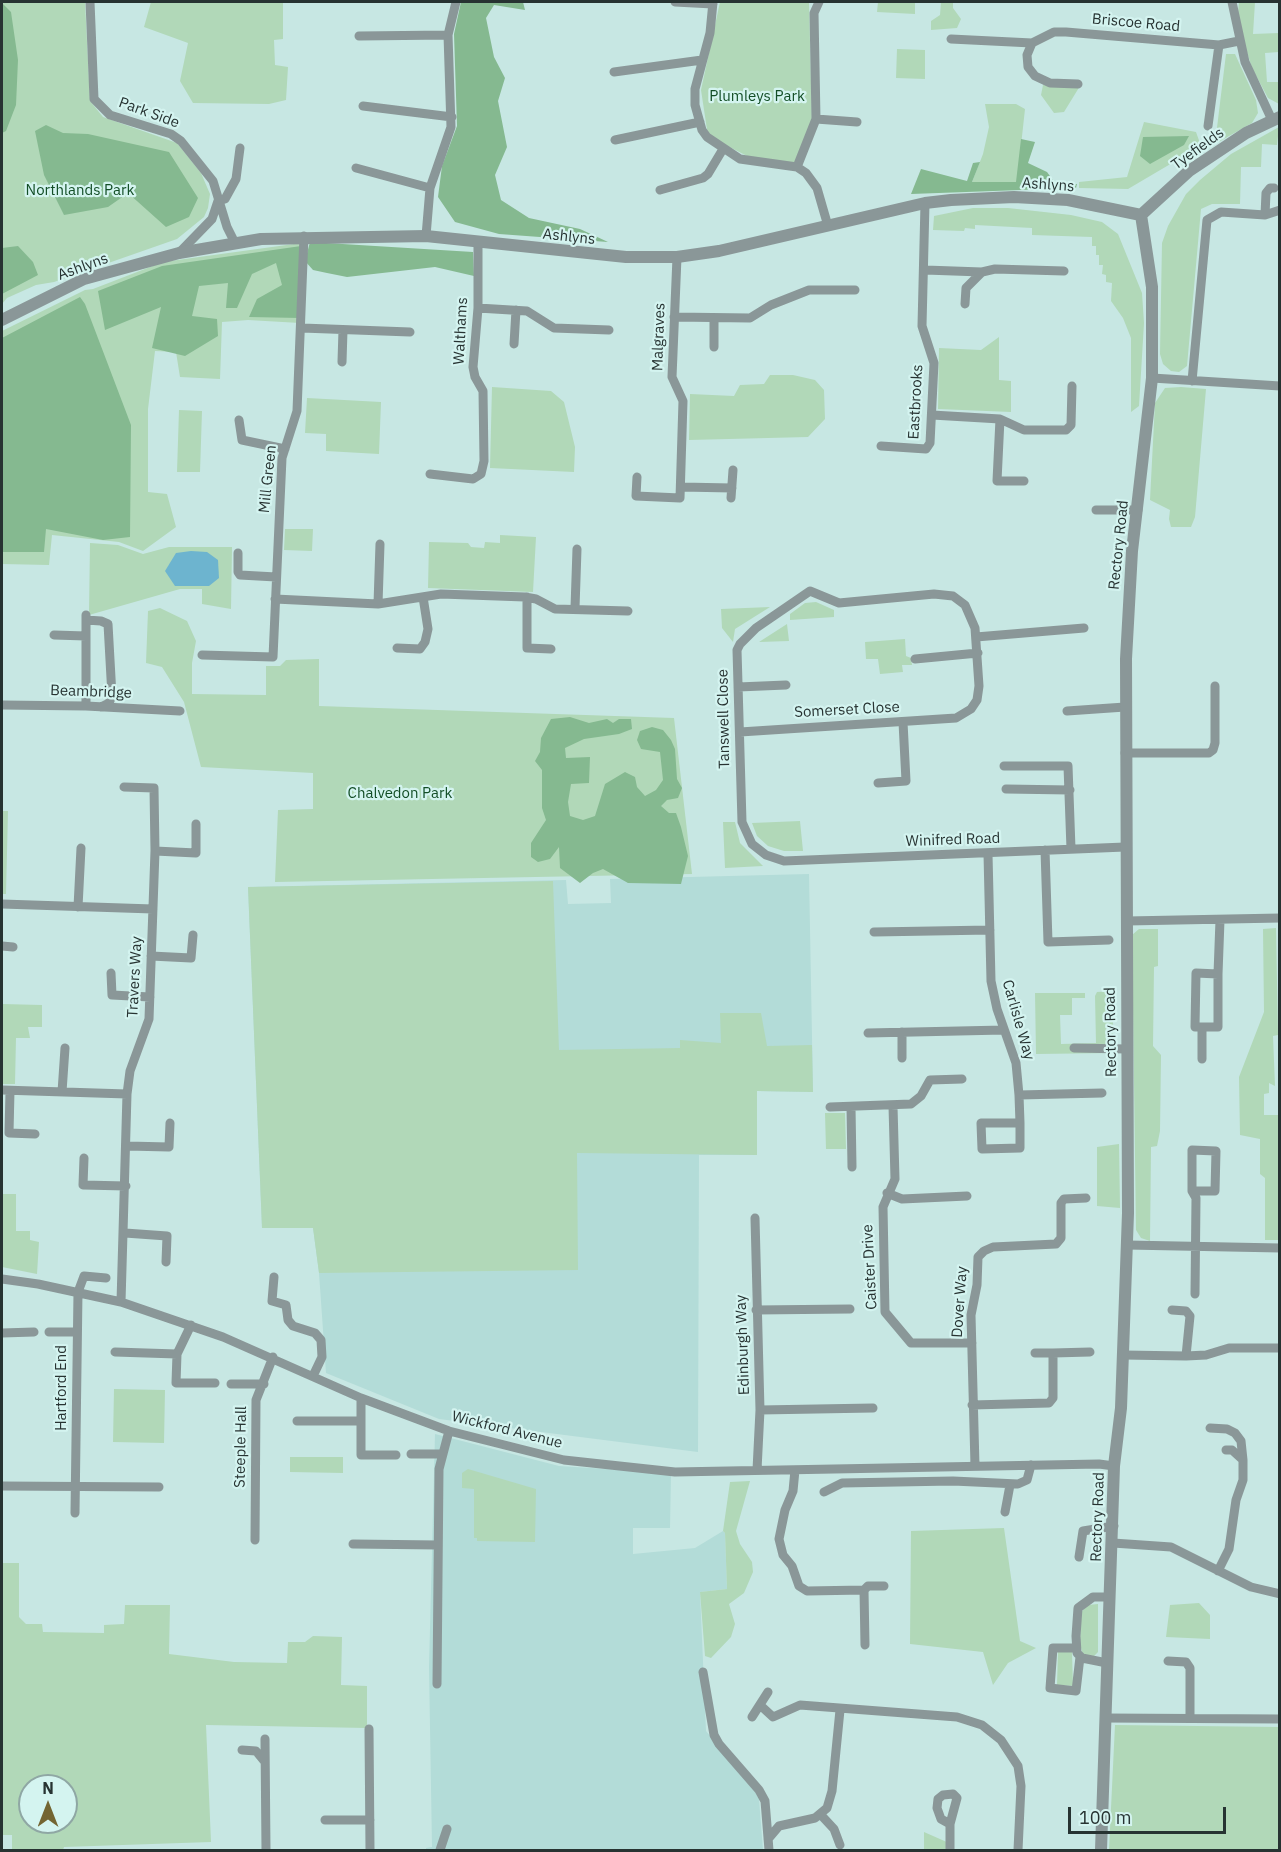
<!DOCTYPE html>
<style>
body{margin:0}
#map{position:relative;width:1281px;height:1852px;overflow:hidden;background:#c7e7e3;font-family:"IBM Plex Sans",sans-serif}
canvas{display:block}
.frame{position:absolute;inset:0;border:3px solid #273332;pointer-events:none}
.north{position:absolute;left:18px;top:1774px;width:60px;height:60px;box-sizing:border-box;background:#d4f4f0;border:2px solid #8fa7a4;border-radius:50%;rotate:0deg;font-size:16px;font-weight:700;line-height:24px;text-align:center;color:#273332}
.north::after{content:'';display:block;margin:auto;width:21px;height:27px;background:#736532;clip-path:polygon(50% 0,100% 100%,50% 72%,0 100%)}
.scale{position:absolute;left:1068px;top:1807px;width:158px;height:27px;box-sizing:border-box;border:3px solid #273332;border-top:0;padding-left:8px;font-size:18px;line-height:21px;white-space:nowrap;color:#273332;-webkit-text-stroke:4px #d4f4f0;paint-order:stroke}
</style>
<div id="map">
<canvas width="1281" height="1852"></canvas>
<div class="frame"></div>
<div class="north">N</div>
<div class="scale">100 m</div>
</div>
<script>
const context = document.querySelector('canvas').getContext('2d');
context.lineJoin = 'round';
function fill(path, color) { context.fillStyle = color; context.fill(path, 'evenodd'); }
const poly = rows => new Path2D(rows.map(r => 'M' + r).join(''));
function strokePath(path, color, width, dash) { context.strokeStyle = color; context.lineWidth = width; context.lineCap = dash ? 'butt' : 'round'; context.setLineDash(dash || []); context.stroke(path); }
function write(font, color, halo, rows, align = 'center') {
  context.font = font + ' "IBM Plex Sans",sans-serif'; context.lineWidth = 4.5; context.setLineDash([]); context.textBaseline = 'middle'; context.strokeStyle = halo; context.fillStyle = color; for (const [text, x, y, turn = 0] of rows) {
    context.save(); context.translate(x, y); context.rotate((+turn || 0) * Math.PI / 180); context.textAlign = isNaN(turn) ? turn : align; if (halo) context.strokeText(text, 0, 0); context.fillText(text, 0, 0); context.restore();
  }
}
const built = poly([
 [809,874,813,1092,757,1091,757,1155,699,1155,698,1452,439,1419,326,1373,319,1273,313,1228,262,1228,248,887,566,880,568,904,611,903,610,879],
 [435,1434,559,1466,671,1473,670,1528,633,1528,633,1554,695,1548,723,1531,725,1533,727,1589,700,1592,706,1731,753,1787,759,1799,763,1850,426,1850,426,1848,432,1847,429,1667]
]);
const green = poly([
 [2,2,85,2,90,101,103,117,177,143,201,173,210,194,208,208,204,217,177,239,54,282,36,285,7,298,2,304],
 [151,2,283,3,283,39,274,40,275,65,288,67,286,100,269,104,193,103,180,81,188,43,144,27],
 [720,2,809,2,812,122,796,164,749,157,708,136,701,90],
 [878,2,915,2,915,14,877,12],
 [941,2,953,2,953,8,961,19,957,28,931,30,931,21,940,15],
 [1239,2,1255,2,1253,34,1279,33,1279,52,1265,53,1267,82,1279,82,1279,104,1268,98,1252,68,1241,33,1238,12],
 [897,49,925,50,925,79,896,78],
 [1226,54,1235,54,1256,100,1258,113,1252,123,1215,144],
 [1043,85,1060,86,1080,86,1064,112,1054,113,1041,95],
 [985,104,1016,104,1025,109,1017,182,972,182,983,154,989,127],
 [1144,122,1196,132,1201,146,1128,189,1079,188,1079,182,1127,177],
 [1279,127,1277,145,1262,144,1261,167,1241,167,1240,204,1212,204,1201,209,1187,366,1179,372,1171,371,1163,364,1160,354,1162,243,1168,226,1186,194,1200,180,1231,154],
 [973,208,1008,208,1071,215,1102,222,1118,234,1142,293,1144,323,1139,406,1131,412,1131,338,1123,318,1111,301,1112,283,1106,282,1106,275,1102,274,1103,265,1099,265,1099,255,1096,255,1096,246,1092,246,1092,237,1032,235,1032,228,975,225,975,229,965,228,964,231,933,230,934,216],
 [301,243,300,323,248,320,222,322,220,379,180,377,176,352,155,351,148,409,148,492,167,494,176,527,143,551,119,542,52,535,49,565,2,564,2,331,85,290,93,289,163,262],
 [999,337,999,380,1011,381,1011,412,938,409,939,348,981,350],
 [770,375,793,375,815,380,824,390,825,419,808,437,689,440,690,394,734,396,740,385,764,384],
 [492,387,551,391,564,402,575,447,574,472,490,468],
 [1181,387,1206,389,1195,517,1191,527,1171,527,1169,519,1170,510,1150,500,1155,403,1165,388],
 [307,398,381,402,379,454,326,451,326,434,305,433],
 [179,410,202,411,200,472,177,472],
 [285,529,313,529,312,551,284,550],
 [500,535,536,537,533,592,428,588,429,542,468,543,471,547,484,548,485,542,500,543],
 [90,543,118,545,143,554,169,547,232,547,231,609,202,604,202,589,180,589,89,615],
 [816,602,834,610,834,617,790,620,790,614,805,603],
 [770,607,735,629,733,642,722,628,721,609],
 [160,608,187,621,196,641,192,663,192,694,266,695,266,666,280,666,286,660,319,659,319,706,674,718,692,874,275,882,278,810,313,809,313,773,201,767,184,702,162,667,146,663,148,611],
 [787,624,789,641,759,642],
 [905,639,906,656,911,658,912,665,902,665,903,672,880,674,878,659,866,659,865,642],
 [2,811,8,811,6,894,2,894],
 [800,821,803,851,784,851,768,846,757,836,752,823],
 [723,822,735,822,740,843,763,866,725,868],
 [553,881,559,1050,680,1048,680,1040,721,1043,720,1013,761,1013,767,1046,812,1045,813,1092,757,1091,757,1155,577,1153,578,1270,319,1273,313,1228,262,1228,248,887],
 [1276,928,1278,1035,1273,1036,1275,1086,1269,1083,1269,1093,1264,1094,1264,1115,1279,1115,1280,1240,1265,1240,1265,1178,1260,1174,1260,1139,1240,1135,1239,1077,1264,1012,1263,929],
 [1139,929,1158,929,1158,966,1154,967,1153,1046,1161,1055,1160,1131,1157,1146,1151,1147,1150,1241,1141,1238,1136,1230,1132,935],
 [1112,991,1114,1053,1036,1054,1035,993,1085,993,1085,998,1072,998,1072,1015,1060,1015,1061,1044,1096,1043,1095,996,1097,992],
 [2,1004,42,1005,42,1027,28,1027,30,1038,16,1038,15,1084,2,1084],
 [825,1113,845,1113,846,1149,826,1149],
 [1119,1144,1120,1208,1097,1206,1097,1147],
 [2,1194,16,1194,16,1231,30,1231,30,1240,39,1242,37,1274,2,1267],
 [114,1389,165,1390,164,1443,113,1442],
 [290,1457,343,1457,343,1473,290,1472],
 [468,1469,536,1489,535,1542,477,1541,477,1538,474,1538,474,1489,462,1488,462,1473],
 [750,1481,736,1531,740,1544,752,1562,753,1572,744,1593,729,1604,735,1624,731,1637,711,1658,705,1656,700,1592,727,1589,725,1533,723,1531,730,1482],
 [1004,1528,1020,1641,1036,1648,1008,1663,993,1685,983,1652,910,1644,911,1531],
 [2,1563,19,1563,19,1617,26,1624,42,1624,43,1632,104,1633,104,1625,124,1624,125,1605,170,1605,169,1654,234,1662,287,1663,288,1642,305,1642,313,1636,342,1637,341,1685,367,1686,367,1728,206,1725,211,1842,64,1847,63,1850,12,1850,12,1835,2,1835],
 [30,1786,66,1786,66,1822,30,1822],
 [1199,1603,1210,1615,1210,1639,1166,1637,1170,1605],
 [1098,1604,1098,1652,1091,1659,1083,1655,1080,1644,1081,1612,1088,1605],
 [1058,1651,1072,1652,1073,1686,1057,1685],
 [1115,1725,1279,1727,1279,1850,1109,1850],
 [924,1832,949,1843,949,1850,924,1850]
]);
const forest = poly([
 [461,2,523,2,525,10,494,5,486,18,494,57,505,78,498,101,507,147,495,175,501,200,529,218,580,229,608,242,499,234,455,222,438,197,442,166,457,126,454,34],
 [2,3,11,12,18,60,16,105,6,131,2,133],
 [46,125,63,133,88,134,169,152,198,198,189,217,166,227,128,193,108,207,64,215,44,175,35,131],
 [1189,136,1184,145,1150,164,1140,156,1143,137],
 [1021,139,1035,142,1028,163,1047,172,1055,183,1077,184,1076,188,911,194,921,169,967,181,973,163,980,162,972,182,1016,182],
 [310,242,473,252,474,276,435,267,347,277,327,273,313,270,305,261],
 [18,246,33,262,38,275,2,294,2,248],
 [301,246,300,318,249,317,257,299,282,285,276,263,252,274,237,308,226,308,228,283,199,286,192,316,217,319,218,336,185,356,152,348,161,307,105,330,98,291,162,266],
 [80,297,85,304,131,425,130,537,103,540,46,529,44,552,2,552,2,338],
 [570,717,589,723,607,719,613,723,619,719,631,719,632,729,619,734,584,739,565,748,566,758,590,757,589,783,571,784,568,802,570,816,583,820,595,816,605,784,625,772,635,777,637,787,645,796,656,790,663,780,660,752,641,749,637,740,640,731,652,727,663,730,671,740,675,749,677,779,682,788,678,798,667,800,661,806,669,813,676,813,681,827,688,856,681,884,628,883,603,869,593,873,580,883,560,868,559,847,550,859,538,862,531,857,531,843,546,820,542,808,542,770,535,761,540,752,541,738,551,719]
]);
const water = poly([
 [191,551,207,552,218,560,219,578,209,586,175,586,165,571,176,553]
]);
const minor = poly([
 [90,2,94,99,110,115,171,134,181,141,213,181,227,227,235,243],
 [675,2,713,4],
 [713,2,710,33,695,89,695,105,702,130,707,137,740,159,797,167,806,173,817,188,828,226],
 [1232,2,1245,62,1272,120],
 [359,36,448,35],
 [951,39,1032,43],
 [614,72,702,60],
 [1078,84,1050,83,1035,76,1028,67,1027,55,1032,43,1054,32,1066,32,1219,45,1239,41],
 [363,106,452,117],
 [816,119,857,122],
 [1208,126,1219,45],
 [615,140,700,122],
 [797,167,816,119,814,13,819,2],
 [356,168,430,188],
 [660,190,703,178,708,174,723,149],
 [1265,215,1266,193,1270,188,1274,188],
 [426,236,430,188,451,127,448,35,456,2],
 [179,253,212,219,218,201,225,199,236,179,240,148],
 [925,270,982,272,995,269,1064,271],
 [965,304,966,288,982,272],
 [478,308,527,311,554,328,609,330],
 [674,317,750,318,771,305,809,290,855,290],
 [714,318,714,347],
 [302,328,410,332],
 [514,344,516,310],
 [342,362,343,330],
 [1152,378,1280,386],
 [1192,381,1207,220,1221,212,1265,215,1280,210],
 [932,415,1000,419,1024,430,1066,430,1071,425,1072,386],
 [1000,419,997,481,1024,481],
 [239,420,242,440,285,449],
 [881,446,926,449,930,443,934,363,922,326,925,203],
 [430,474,473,479,481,474,484,461,483,391,475,377,473,367,478,308,478,242],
 [637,477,636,496,680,498,683,401,672,377,677,257],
 [681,487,732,488],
 [731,498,733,470],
 [1096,510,1138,510],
 [238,553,238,572,240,575,276,577],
 [527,597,527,648,551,649],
 [275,599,378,604,441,594,525,597,536,599,555,609,628,611],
 [378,604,380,544],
 [575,608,577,549],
 [86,620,101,621,108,624,112,696,109,703,101,707],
 [54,635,86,636],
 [976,637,1084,628],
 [397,648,420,649,425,642,428,629,423,597],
 [202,655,273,657,282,458,297,411,304,236],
 [915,659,978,653],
 [738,687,786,685],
 [2,705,86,706,180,711],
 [86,706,86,615],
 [1067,711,1125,707],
 [740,732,956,718,971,709,977,700,979,686,975,628,965,605,953,596,934,594,839,603,810,591,756,628,740,644,737,650,742,822,752,844,766,855,784,861,1125,847],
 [1125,753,1209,753,1213,750,1215,743,1215,686],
 [1004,766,1068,766,1071,849],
 [878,783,906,781,903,722],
 [1006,789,1070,790],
 [1045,850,1048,942,1109,940],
 [155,851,196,853,196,824],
 [988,854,991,981,997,1009,1016,1063,1019,1095,1020,1123,1020,1148,982,1149,981,1123,1020,1123],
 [2,904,153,909],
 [78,907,81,848],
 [1127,921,1280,918],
 [874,932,990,930],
 [2,946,13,947],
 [151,956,191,958,193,935],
 [111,973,112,995,150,997],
 [1218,974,1220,920],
 [902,1032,902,1058],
 [868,1033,1004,1030],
 [1074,1048,1127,1049],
 [1202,1059,1202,1027,1195,1027,1196,973,1218,974,1218,1027,1202,1027],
 [2,1090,127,1094],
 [10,1091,9,1133,35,1134],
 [62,1092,65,1048],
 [1019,1095,1102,1093],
 [893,1106,895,1179,883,1207,885,1312,911,1343,972,1343],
 [830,1107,911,1104,921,1096,930,1080,962,1079],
 [851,1107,852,1167],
 [127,1146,169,1147,170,1123],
 [84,1158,83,1185,126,1186],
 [1192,1191,1215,1191,1216,1151,1192,1150,1192,1191,1196,1198,1195,1294],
 [887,1193,902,1199,967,1196],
 [755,1218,760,1410,757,1470],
 [125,1233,167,1236,166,1262],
 [1127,1245,1280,1248],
 [274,1277,272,1301,286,1305,288,1320,293,1326,315,1333,321,1340,322,1357,313,1376],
 [2,1279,38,1284,121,1302,223,1337,361,1398,449,1431,564,1460,675,1472,1099,1464,1114,1466],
 [121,1302,127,1094,130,1071,149,1019,155,851,154,788,124,787],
 [756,1310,850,1309],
 [1172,1310,1186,1311,1190,1316,1186,1356],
 [191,1325,177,1354,176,1383,215,1383],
 [49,1332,77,1332],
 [2,1333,34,1332],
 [115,1352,177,1354],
 [1035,1353,1053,1353],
 [1123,1355,1186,1356,1206,1355,1229,1348,1280,1348],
 [231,1384,264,1384],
 [361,1398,361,1455,396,1455],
 [972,1405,1049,1403,1053,1398,1053,1353,1090,1352],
 [760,1410,873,1408],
 [297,1421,361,1421],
 [1210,1428,1227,1429,1235,1433,1241,1441,1243,1460],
 [411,1454,442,1454],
 [975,1466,971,1315,977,1285,978,1257,984,1251,993,1247,1056,1244,1061,1238,1061,1203,1064,1199,1086,1198],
 [795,1470,793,1491,785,1510,779,1539,783,1555,792,1566,799,1586,807,1591,864,1590],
 [2,1486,159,1487],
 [824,1492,842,1483,953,1481,1018,1484,1027,1480,1031,1465],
 [1005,1512,1010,1485],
 [75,1513,78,1292,84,1276,106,1278],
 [255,1540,256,1400,273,1357],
 [1113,1543,1171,1547,1251,1587,1280,1594],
 [353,1544,438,1545],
 [1079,1557,1083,1531,1114,1526],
 [1218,1571,1229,1549,1236,1500,1243,1480,1243,1460,1232,1450,1226,1450],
 [865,1645,864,1590,868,1586,884,1586],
 [1076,1648,1053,1648,1050,1688,1076,1691,1080,1657],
 [1168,1661,1186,1662,1190,1668,1190,1718],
 [1107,1663,1082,1658,1077,1653,1076,1636,1078,1608,1093,1597,1110,1597],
 [703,1672,714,1735,719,1744,759,1790,765,1801,769,1850],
 [437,1684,439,1469,449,1431],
 [760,1705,773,1717,800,1705,957,1717,982,1725,1001,1740,1018,1766,1021,1786,1018,1850],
 [752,1717,768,1692],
 [1105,1718,1280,1719],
 [369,1729,370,1850],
 [265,1739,266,1850],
 [242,1750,256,1751,265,1762],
 [821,1815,834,1829,840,1845],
 [325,1820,370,1820],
 [768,1839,779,1826,815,1818,827,1808,832,1791,840,1710],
 [440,1850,447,1829],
 [950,1850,950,1824,941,1819,937,1808,938,1799,943,1795,953,1794,957,1798,950,1824]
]);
const tertiary = poly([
 [1141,215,1189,171,1246,133,1280,117],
 [2,320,84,279,179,253,261,239,426,236,626,257,677,257,719,251,925,203,951,200,1014,197,1068,200,1141,215],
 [1101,1850,1114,1466,1121,1408,1128,1213,1126,659,1132,551,1152,378,1152,287,1141,215]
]);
const streetNames = [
 ["Briscoe Road",1136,23,5],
 ["Park Side",149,113,20],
 ["Tyefields",1198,149,-36],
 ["Ashlyns",1048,185,4],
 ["Ashlyns",569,237,6],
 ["Ashlyns",83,267,-20],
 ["Walthams",461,331,-87],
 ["Malgraves",659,337,-88],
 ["Eastbrooks",916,402,-87],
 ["Mill Green",268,479,-84],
 ["Rectory Road",1119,545,-84],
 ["Beambridge",91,692,2],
 ["Somerset Close",847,710,-3],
 ["Tanswell Close",724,719,-91],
 ["Winifred Road",953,840,-2],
 ["Travers Way",135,977,-87],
 ["Carlisle Way",1018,1020,74],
 ["Rectory Road",1111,1032,-91],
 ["Caister Drive",870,1267,-93],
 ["Dover Way",960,1302,-86],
 ["Edinburgh Way",743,1345,-92],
 ["Hartford End",62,1388,-90],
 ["Wickford Avenue",507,1430,14],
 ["Steeple Hall",241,1447,-89],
 ["Rectory Road",1098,1517,-88]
];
const parkNames = [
 ["Plumleys Park",757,97],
 ["Northlands Park",80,191],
 ["Chalvedon Park",400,794]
];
fill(built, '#b3dcd8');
fill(green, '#b1d8b8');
fill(forest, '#85b990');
fill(water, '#6db4cf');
strokePath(minor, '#8a9798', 9);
strokePath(tertiary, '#8a9798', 12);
write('15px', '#273332', '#d4f4f0', streetNames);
write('15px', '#134e26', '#d4f4f0', parkNames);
</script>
